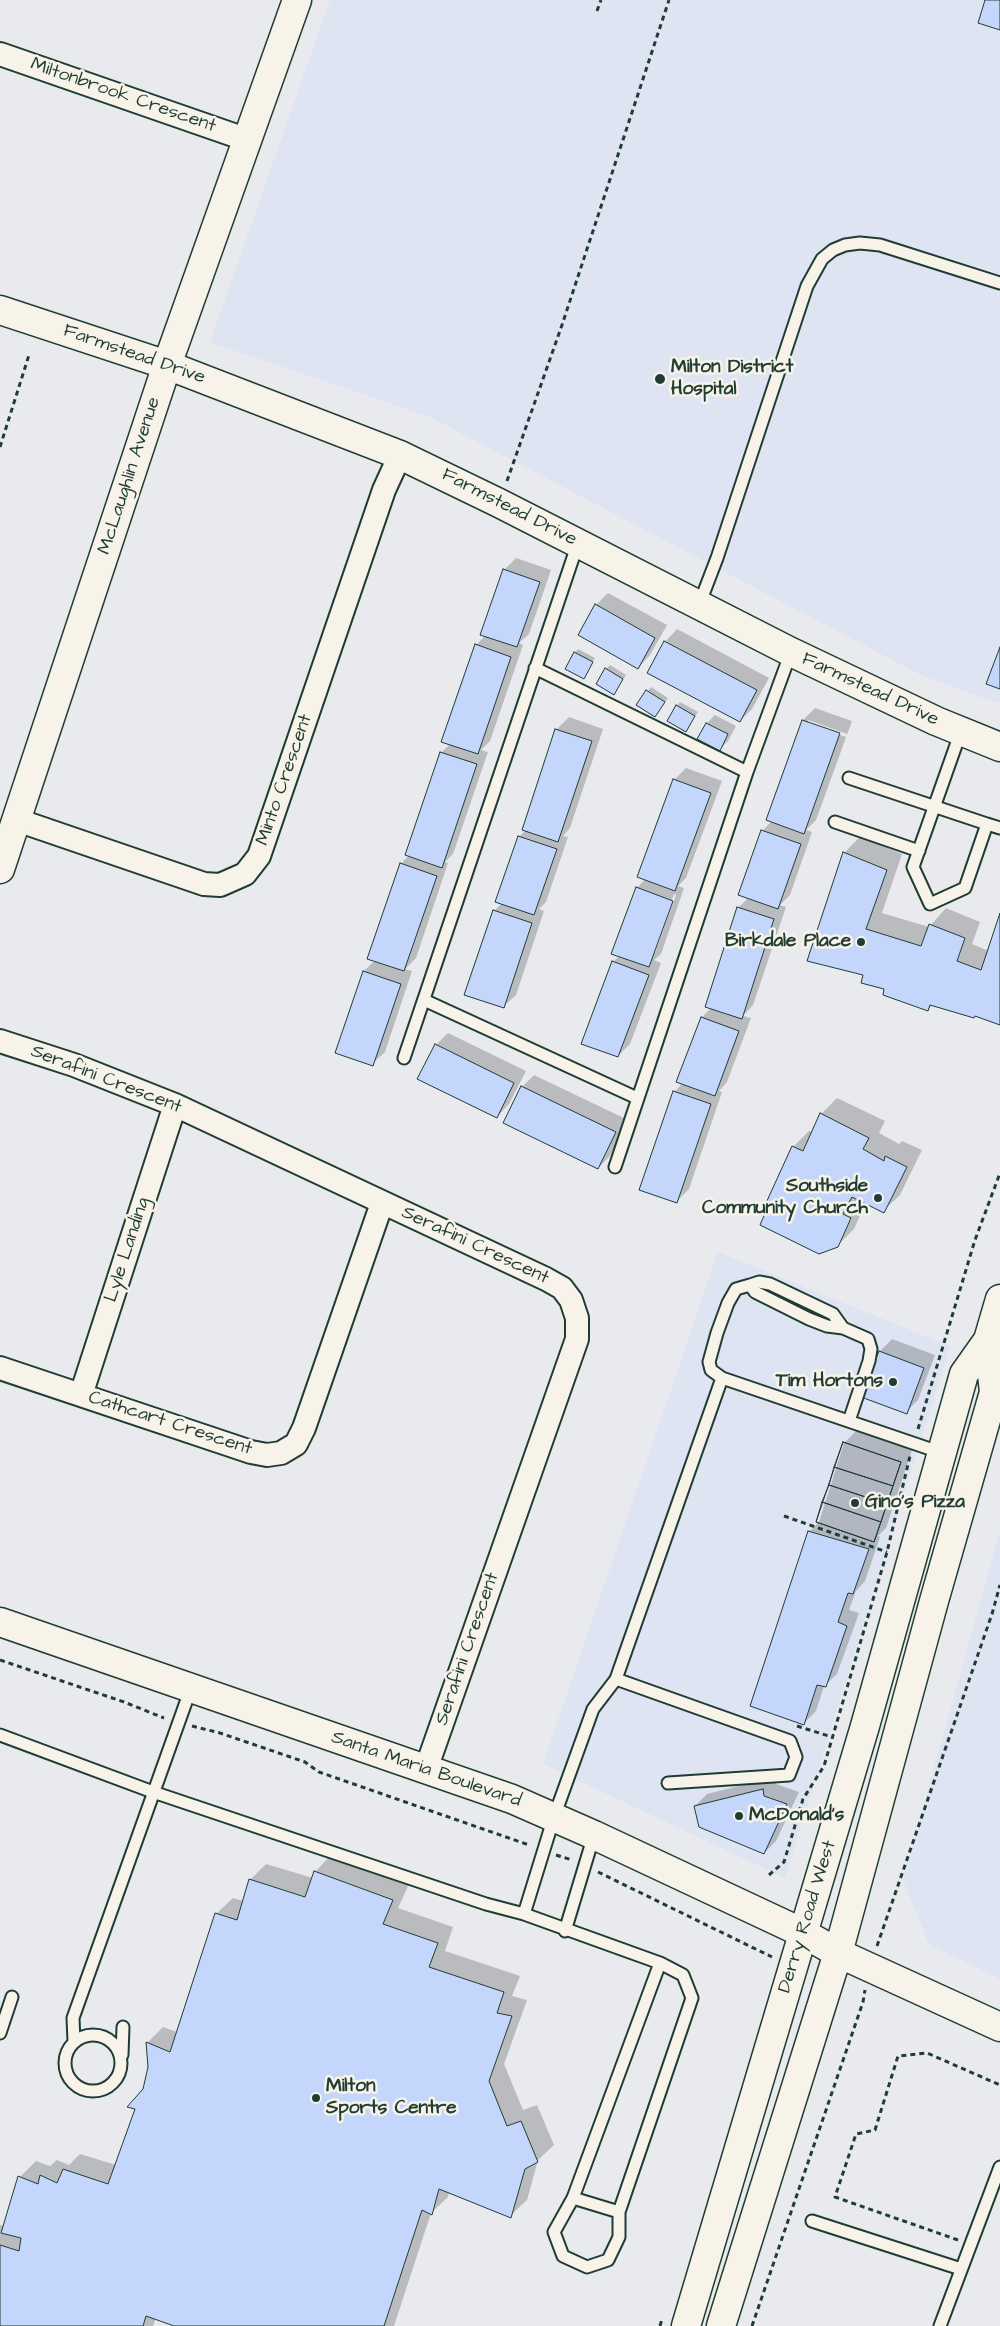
<!DOCTYPE html>
<style>
body{margin:0}
canvas{display:block;background:#e8eaee}
</style>
<canvas width="1000" height="2326"></canvas>
<script>
const context = document.querySelector('canvas').getContext('2d');
context.lineJoin = 'round';
function fill(path, color) { context.fillStyle = color; context.fill(path, 'evenodd'); }
const poly = rows => new Path2D(rows.map(r => 'M' + r).join(''));
function strokePath(path, color, width, dash) { context.strokeStyle = color; context.lineWidth = width; context.lineCap = dash ? 'butt' : 'round'; context.setLineDash(dash || []); context.stroke(path); }
function write(font, color, halo, rows, align = 'center') {
  context.font = font + ' "Architects Daughter",sans-serif'; context.lineWidth = 5; context.setLineDash([]); context.textBaseline = 'middle'; context.strokeStyle = halo; context.fillStyle = color; for (const [text, x, y, turn = 0] of rows) {
    context.save(); context.translate(x, y); context.rotate((+turn || 0) * Math.PI / 180); context.textAlign = isNaN(turn) ? turn : align; if (halo) context.strokeText(text, 0, 0); context.fillText(text, 0, 0); context.restore();
  }
}
const built = poly([
 [330,0,1000,0,1000,704,921,675,430,417,210,342],
 [718,1252,950,1346,785,1878,543,1764],
 [1000,1531,1000,1979,929,1944,903,1880]
]);
const shadow = poly([
 [516,558,551,570,529,634,519,643,523,645,490,741,481,750,488,752,453,854,445,862,448,863,416,958,405,969,412,971,385,1052,372,1064,364,971,375,960,401,864,409,855,441,753,450,744,476,645,486,635,504,570],
 [608,593,667,625,650,655,638,668,596,605],
 [677,629,769,678,752,709,740,721,665,642],
 [578,649,595,658,584,677,575,653],
 [610,665,626,675,614,693,606,669],
 [651,687,668,698,655,716,638,705],
 [680,702,698,712,686,730,677,706],
 [815,708,852,721,816,820,806,830,812,832,790,895,780,905,786,907,753,1005,743,1016,751,1018,727,1082,719,1091,722,1092,689,1189,677,1201,674,1092,683,1083,702,1017,711,1008,738,908,749,897,762,831,772,821,803,720],
 [808,720,847,734,846,737,808,723],
 [715,715,736,726,728,741,720,749,699,739,707,723],
 [569,717,603,729,570,828,563,836,568,837,546,902,539,909,544,911,516,995,503,1007,494,911,502,903,519,837,526,830,556,730],
 [686,768,722,781,686,878,678,886,684,888,661,954,654,960,661,963,630,1044,618,1056,613,962,619,956,637,888,645,879,674,780],
 [674,894,676,895,655,953,653,953],
 [860,837,902,854,882,913,929,927,946,908,980,922,972,944,989,951,1000,917,1000,1023,976,1015,932,1005,928,1010,885,988,865,974,844,853],
 [448,1033,526,1071,509,1104,497,1117,436,1045],
 [534,1075,628,1120,610,1156,598,1168,522,1087],
 [837,1098,885,1121,879,1133,899,1144,902,1141,922,1150,900,1195,883,1211,866,1203,854,1229,837,1246,793,1147,809,1131,813,1132,821,1114],
 [892,1339,935,1355,918,1400,906,1412,880,1351],
 [856,1431,912,1450,886,1528,878,1536,880,1537,865,1581,856,1591,849,1610,859,1613,837,1674,824,1686,816,1711,804,1723,751,1705,810,1531,819,1522,844,1443],
 [775,1777,776,1784,799,1792,776,1841,764,1853,695,1806,707,1794],
 [331,1855,409,1884,398,1908,453,1927,445,1951,520,1976,512,1996,527,2000,504,2064,523,2110,537,2105,554,2145,538,2160,527,2200,510,2216,449,2192,448,2197,431,2213,394,2326,178,2326,156,2318,153,2326,0,2326,0,2225,5,2226,20,2177,36,2161,50,2166,57,2160,69,2165,80,2154,116,2165,144,2090,149,2067,147,2043,163,2027,177,2032,216,1914,233,1898,243,1901,250,1880,266,1864,313,1878,315,1872]
]);
const building = poly([
 [985,0,1000,0,1000,30,978,23,985,0],
 [503,569,540,582,517,647,480,635,503,569],
 [595,604,655,638,638,669,578,635,595,604],
 [664,641,757,690,740,722,647,673,664,641],
 [475,644,511,657,478,754,441,742,475,644],
 [1000,647,1000,689,986,684,1000,647],
 [574,652,593,662,584,679,565,669,574,652],
 [605,668,623,679,614,695,596,684,605,668],
 [646,690,665,702,655,717,636,705,646,690],
 [676,705,695,716,686,732,667,721,676,705],
 [802,720,840,733,804,834,766,820,802,720],
 [706,723,728,734,720,751,697,739,706,723],
 [555,729,592,741,558,842,522,830,555,729],
 [440,752,477,764,442,868,405,855,440,752],
 [673,779,711,793,675,891,637,877,673,779],
 [761,830,801,844,778,909,738,895,761,830],
 [518,836,557,849,534,915,495,902,518,836],
 [843,852,887,870,866,929,921,946,929,924,965,938,957,961,981,970,1000,913,1000,1025,975,1016,974,1018,930,1005,928,1011,883,995,884,989,861,983,863,975,807,961,843,852],
 [400,863,437,876,404,971,367,959,400,863],
 [636,887,673,901,649,967,611,954,636,887],
 [737,907,774,919,742,1019,705,1007,737,907],
 [493,910,532,923,504,1008,464,995,493,910],
 [612,961,649,975,618,1057,581,1044,612,961],
 [363,971,401,984,373,1066,335,1053,363,971],
 [701,1017,739,1031,715,1096,676,1082,701,1017],
 [435,1044,514,1083,497,1118,417,1079,435,1044],
 [521,1086,616,1132,598,1169,503,1123,521,1086],
 [673,1091,711,1104,677,1203,639,1190,673,1091],
 [820,1113,869,1138,863,1149,884,1161,885,1156,907,1167,884,1213,852,1197,843,1214,851,1218,838,1247,819,1254,760,1225,769,1204,766,1203,792,1146,803,1151,820,1113],
 [879,1351,924,1368,907,1414,861,1397,879,1351],
 [843,1442,901,1462,874,1542,816,1522,843,1442],
 [843,1442,901,1462,893,1486,834,1467,843,1442],
 [834,1467,893,1486,887,1504,829,1485,834,1467],
 [829,1485,887,1504,881,1522,822,1502,829,1485],
 [822,1502,881,1522,874,1542,816,1522,822,1502],
 [808,1531,869,1549,853,1594,848,1593,838,1622,847,1626,826,1687,817,1685,804,1725,750,1706,808,1531],
 [763,1789,764,1796,787,1804,764,1854,699,1827,694,1806,763,1789],
 [314,1871,393,1900,383,1924,438,1943,429,1967,504,1992,497,2013,512,2016,489,2081,507,2126,521,2121,538,2162,525,2169,511,2218,439,2189,432,2215,422,2210,384,2326,174,2326,146,2316,143,2326,0,2326,0,2245,19,2251,21,2238,1,2233,18,2176,38,2184,40,2175,57,2183,63,2169,108,2184,135,2109,127,2107,143,2089,148,2067,146,2042,170,2052,215,1913,237,1920,249,1879,305,1897,314,1871]
]);
const path = poly([
 [597,11,601,0],
 [0,447,29,355],
 [507,481,562,325,669,0],
 [918,1429,975,1240,1000,1173],
 [784,1516,887,1552],
 [0,1660,124,1702,164,1718],
 [192,1726,220,1733,305,1762,319,1772,529,1845],
 [797,1726,832,1737],
 [556,1855,572,1860],
 [598,1872,772,1957],
 [769,1875,784,1862,803,1799,824,1766,887,1552,910,1456],
 [877,1946,992,1614,1000,1585],
 [958,2240,835,2197,856,2134,875,2130,898,2056,927,2053,1000,2085],
 [660,2326,662,2319],
 [752,2326,863,2002,865,1990]
]);
const lane = poly([
 [699,605,717,558,807,286,822,259,833,250,845,245,860,243,880,245,1000,283],
 [535,668,747,772],
 [961,731,913,867,930,904,965,888,987,824,1000,828],
 [849,778,987,824],
 [835,822,919,851],
 [424,1000,637,1098],
 [404,1058,578,543],
 [615,1167,747,772,791,652],
 [750,1285,759,1282,770,1284,833,1314,843,1328],
 [722,1378,711,1370,709,1362,717,1333,728,1303,736,1289,750,1285,755,1292,809,1319,827,1326,843,1328,868,1339,871,1349,869,1361,849,1421],
 [616,1679,790,1741,796,1757,789,1775,668,1783],
 [0,1735,153,1792,486,1904,524,1914,660,1963,683,1975,692,1998,619,2212,619,2237,608,2260,587,2267,563,2256,554,2232,573,2198,660,1963],
 [524,1914,554,1817,593,1709,616,1679,722,1378,942,1453],
 [565,1931,594,1835],
 [0,2033,12,1997],
 '65 2063a28 28 0 1 1 56 0a28 28 0 1 1-56 0Z',
 [74,2042,73,2018,191,1688],
 [122,2055,123,2027],
 [573,2198,619,2212],
 [812,2221,961,2269],
 [940,2326,1000,2167]
]);
const street = poly([
 [0,54,245,139],
 [17,820,204,884,220,885,245,874,259,856,384,490,400,455],
 [0,1041,74,1065,175,1105,546,1279,562,1288,571,1300,577,1318,577,1339,426,1769],
 [0,1368,251,1452,267,1455,281,1453,296,1444,304,1428,382,1203],
 [81,1395,175,1105]
]);
const secondary = poly([
 [0,310,167,365,400,455,499,503,791,652,936,721,1000,747],
 [0,869,167,365,297,0],
 [0,1622,512,1799,594,1835,803,1933,838,1953,1000,2027],
 [686,2326,865,1726,964,1374,988,1340,1000,1299],
 [721,2326,838,1953,934,1601,994,1392,988,1340]
]);
const markers = [
 [660,379,6,"#1f3d34"],
 [861,942,5,"#1f3d34"],
 [878,1198,5,"#1f3d34"],
 [893,1382,5,"#1f3d34"],
 [855,1503,5,"#1f3d34"],
 [739,1816,5,"#1f3d34"],
 [316,2098,5,"#1f3d34"]
];
const streetNames = [
 ["Miltonbrook Crescent",123,96,19],
 ["Farmstead Drive",134,355,19],
 ["McLaughlin Avenue",130,476,-72],
 ["Farmstead Drive",509,508,27],
 ["Farmstead Drive",870,690,25],
 ["Minto Crescent",285,780,-71],
 ["Serafini Crescent",106,1080,21],
 ["Serafini Crescent",475,1246,25],
 ["Lyle Landing",128,1250,-72],
 ["Cathcart Crescent",170,1424,18],
 ["Serafini Crescent",468,1649,-71],
 ["Santa Maria Boulevard",426,1770,19],
 ["Derry Road West",808,1917,-73]
];
const poiNames = [
 ["Milton District",671,368],
 ["Hospital",671,390],
 ["Birkdale Place",851,942,"right"],
 ["Southside",868,1187,"right"],
 ["Community Church",868,1209,"right"],
 ["Tim Hortons",883,1382,"right"],
 ["Gino's Pizza",865,1503],
 ["McDonald's",749,1816],
 ["Milton",326,2087],
 ["Sports Centre",326,2109]
];
fill(built, '#dee4f2');
fill(shadow, '#0003');
fill(building, '#c5d6fc');
strokePath(building, '#1f3d34', 1);
strokePath(lane, '#1f3d34', 15);
strokePath(street, '#1f3d34', 26);
strokePath(secondary, '#1f3d34', 31);
strokePath(path, '#1f3d34', 3, [5, 4]);
strokePath(lane, '#f7f3e8', 11);
strokePath(street, '#f7f3e8', 22);
strokePath(secondary, '#f7f3e8', 28);
for (const [x, y, r, color] of markers) { const dot = new Path2D(); dot.arc(x, y, r, 0, 2 * Math.PI); context.fillStyle = color; context.fill(dot); strokePath(dot, '#f7f3e8', 2); }
write('19px', '#1f3d34', '#f7f3e8', streetNames);
write('bold 19px', '#1f3d34', '#f7f3e8', poiNames, 'left');
</script>
